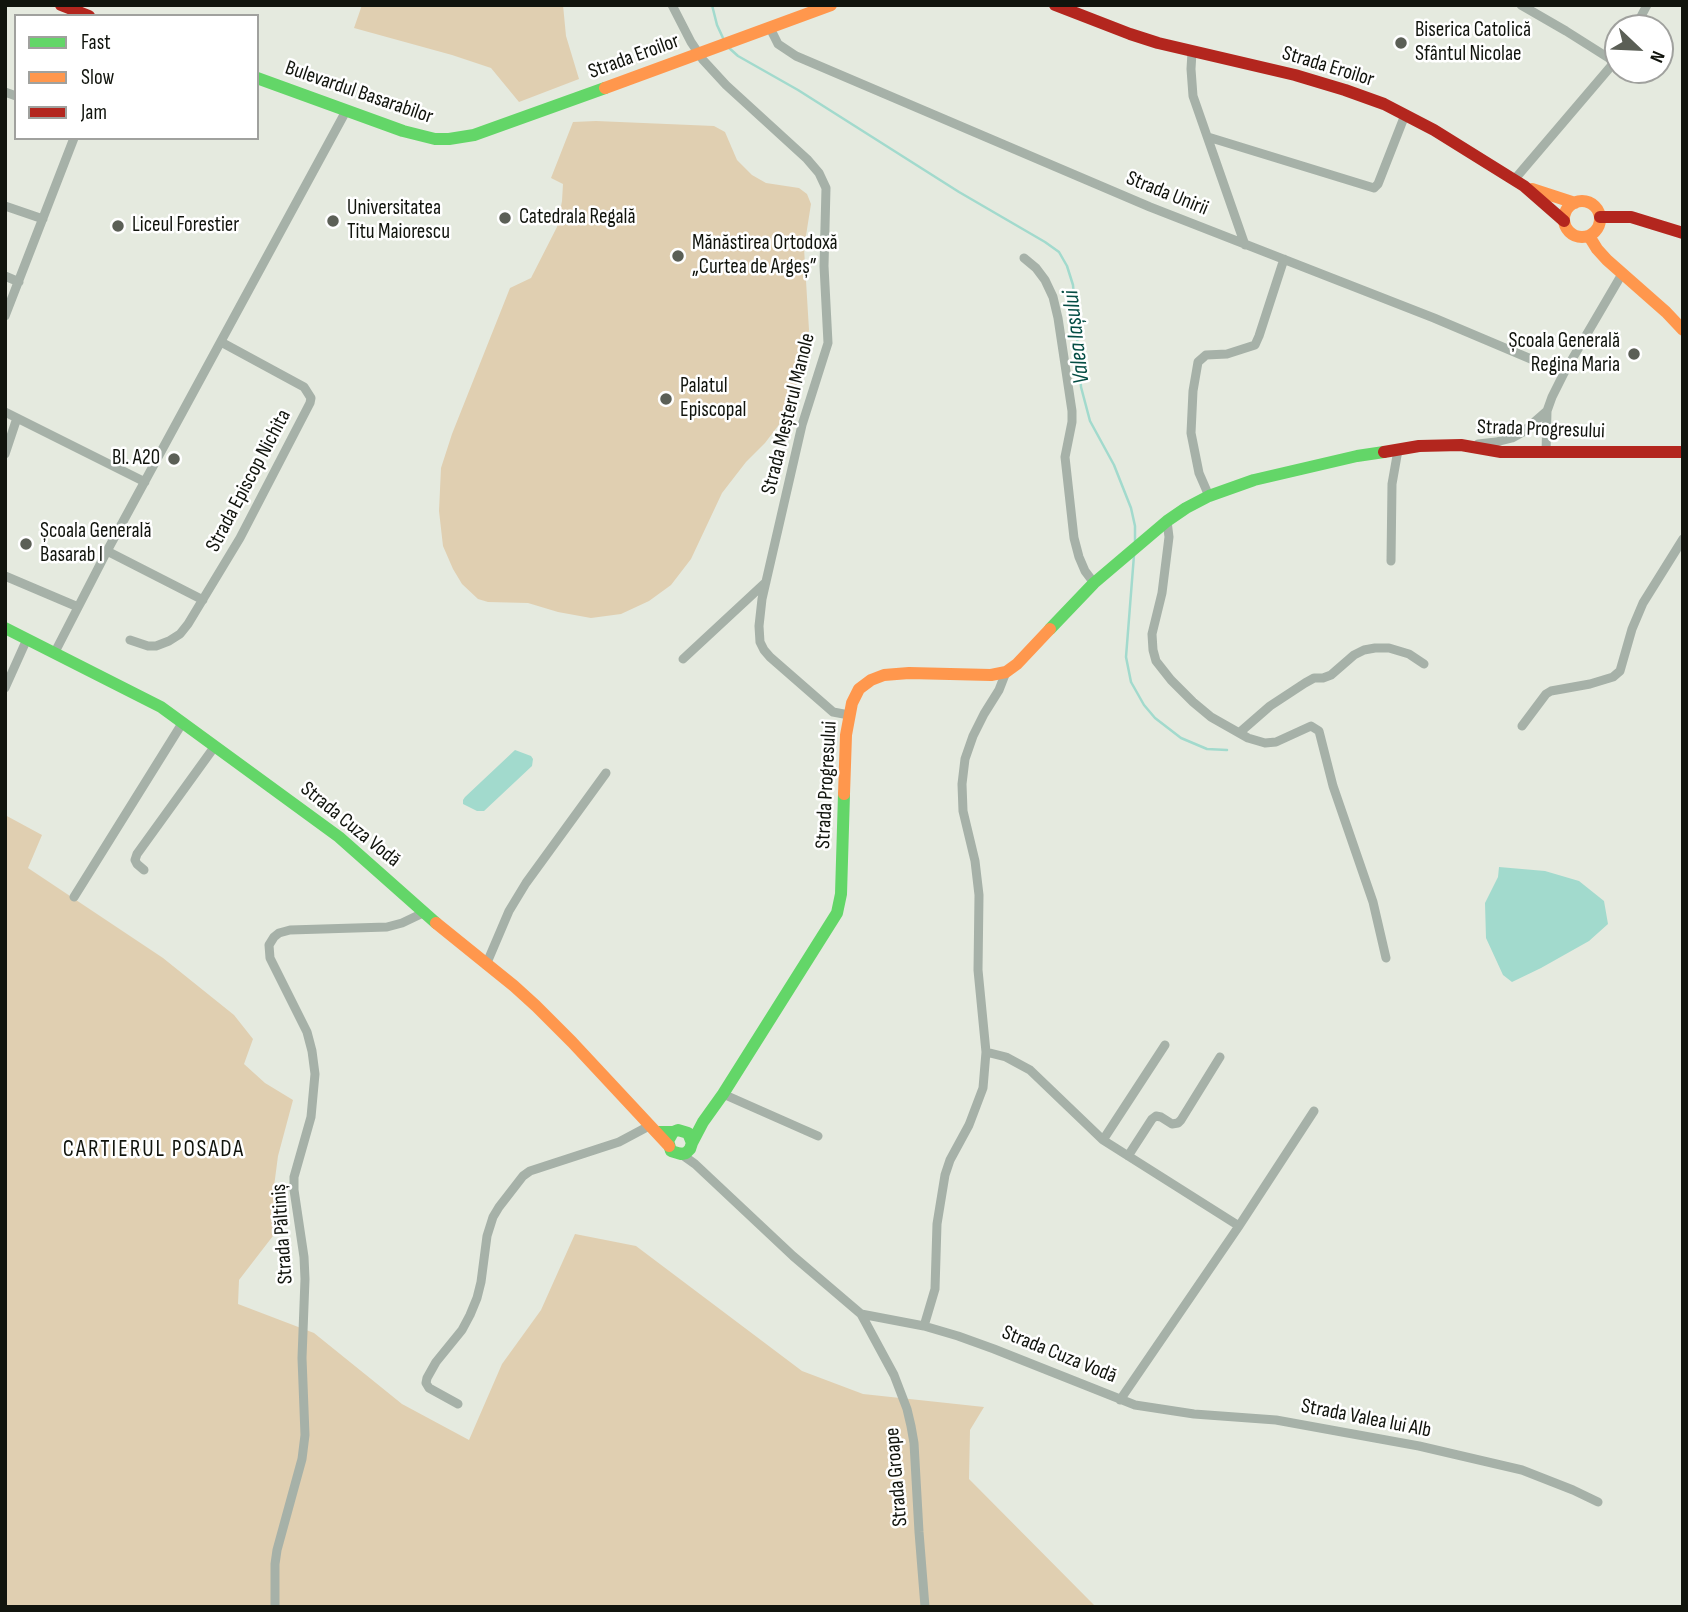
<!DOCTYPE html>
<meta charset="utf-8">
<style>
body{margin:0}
#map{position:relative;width:1688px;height:1612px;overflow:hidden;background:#e5eadf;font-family:"Sofia Sans Condensed",sans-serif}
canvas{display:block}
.frame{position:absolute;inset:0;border:7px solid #11140d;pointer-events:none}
.legend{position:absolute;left:14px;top:14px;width:245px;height:126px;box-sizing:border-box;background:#fff;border:2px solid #a0a19e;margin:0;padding:9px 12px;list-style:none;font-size:21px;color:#11140d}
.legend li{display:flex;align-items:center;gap:14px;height:35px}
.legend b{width:35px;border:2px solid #a0a19e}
.north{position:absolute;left:1604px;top:14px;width:70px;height:70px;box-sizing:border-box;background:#fff;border:2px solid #a0a19e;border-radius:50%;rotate:113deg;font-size:19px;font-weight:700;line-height:28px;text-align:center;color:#11140d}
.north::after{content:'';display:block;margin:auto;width:24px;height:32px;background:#5b5f56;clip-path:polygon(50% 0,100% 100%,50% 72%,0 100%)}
</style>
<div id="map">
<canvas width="1688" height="1612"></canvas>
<div class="frame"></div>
<ul class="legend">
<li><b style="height:9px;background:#63d668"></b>Fast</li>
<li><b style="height:9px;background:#ff974d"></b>Slow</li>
<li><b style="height:9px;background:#b3261e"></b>Jam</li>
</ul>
<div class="north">N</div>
</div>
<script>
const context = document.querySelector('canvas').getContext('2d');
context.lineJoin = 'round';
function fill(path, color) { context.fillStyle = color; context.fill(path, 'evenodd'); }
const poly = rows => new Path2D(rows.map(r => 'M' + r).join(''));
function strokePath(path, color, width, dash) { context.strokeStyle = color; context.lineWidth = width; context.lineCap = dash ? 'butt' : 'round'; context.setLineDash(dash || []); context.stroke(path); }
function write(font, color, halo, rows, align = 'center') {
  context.font = font + ' "Sofia Sans Condensed",sans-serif'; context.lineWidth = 5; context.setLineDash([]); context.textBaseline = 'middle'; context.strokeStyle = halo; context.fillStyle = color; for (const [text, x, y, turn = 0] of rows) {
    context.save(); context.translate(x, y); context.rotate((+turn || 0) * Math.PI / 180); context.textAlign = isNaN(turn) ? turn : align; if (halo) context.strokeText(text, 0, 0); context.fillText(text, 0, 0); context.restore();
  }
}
const green = poly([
 [362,5,563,5,566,36,579,79,519,102,491,68,452,55,354,28],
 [596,121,714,126,725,132,737,160,752,175,766,183,799,188,807,194,811,204,804,248,809,330,804,367,781,422,765,443,746,462,722,493,691,559,671,585,649,601,621,614,591,618,558,612,528,603,488,602,478,599,462,584,453,569,443,546,439,511,441,468,452,434,510,288,531,278,557,227,562,201,563,184,551,178,573,122],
 [5,815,42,835,28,868,163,958,234,1015,253,1039,244,1064,265,1083,293,1100,278,1156,273,1194,276,1232,239,1280,238,1304,314,1333,402,1404,469,1440,502,1364,541,1310,575,1234,636,1246,802,1371,863,1394,984,1407,970,1430,969,1479,1096,1607,5,1607]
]);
const water = poly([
 [515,750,531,756,533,759,532,766,484,811,477,811,463,804,463,800,465,797],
 [1499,867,1545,871,1579,881,1604,901,1608,924,1589,941,1541,968,1512,982,1503,975,1486,938,1485,903,1498,877]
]);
const stream = poly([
 [712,5,717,25,723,38],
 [728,47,738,56,798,90,959,192,1045,242,1059,252,1067,266,1073,285,1081,387,1090,421,1114,465,1131,508,1135,526,1135,541],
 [1134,555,1126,657,1131,682,1144,705,1155,718,1181,738,1207,749,1227,750]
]);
const street = poly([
 [672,5,691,42,703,60,726,85,807,159,819,173,826,188,824,266,828,343,802,425,762,599,759,626,760,642,764,650,770,657,833,712,849,715],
 [1521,5,1566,31,1615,62],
 [770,28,778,44,796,56,1150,207,1434,318,1564,373],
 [1635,28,1647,5],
 [1192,52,1191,69,1193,96,1245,245],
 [5,92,16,96],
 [1208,137,1374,188,1378,184,1405,115],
 [1514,180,1618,58],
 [5,206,43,219],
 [1024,258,1036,268,1045,280,1053,297,1058,318,1072,411,1072,422,1065,457,1074,538,1079,557,1085,571,1094,583],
 [5,276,19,282],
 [5,316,74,138],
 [5,412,145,482],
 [1478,444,1496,442,1512,438,1523,432,1547,411],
 [1546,453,1547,411,1552,397,1564,373,1622,274],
 [5,454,17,418],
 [1209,496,1199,473,1191,433,1193,391,1198,362,1206,355,1227,354,1255,345,1259,336,1284,259],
 [1167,521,1169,537,1162,593,1152,634,1153,650,1156,661,1171,680,1193,702,1211,717,1248,738,1265,743,1276,742,1311,726,1319,731,1333,786,1373,902,1386,958],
 [107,551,203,600],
 [1391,561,1392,484,1398,450],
 [5,576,78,607],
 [130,640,148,646,156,646,169,641,180,634,188,624,240,538,310,403,311,398,304,387,221,342],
 [55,652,107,551,346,111],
 [683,659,766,582],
 [5,688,27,639],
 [1522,726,1546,694,1551,691,1590,684,1613,677,1620,671,1632,629,1643,603,1683,539],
 [1239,733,1270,706,1305,683,1314,678,1323,678,1331,675,1354,655,1364,650,1375,648,1389,648,1409,654,1424,664],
 [144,870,137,864,135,860,137,854,215,746],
 [74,897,183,722],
 [486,965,509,911,526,883,606,773],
 [986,1052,1006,1057,1030,1070,1103,1140,1239,1226],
 [723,1094,818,1136],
 [1103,1140,1165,1045],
 [681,1154,695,1164,793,1256,861,1314,924,1326,958,1336,994,1349,1135,1405,1194,1414,1276,1420,1419,1446,1522,1470,1573,1490,1598,1502],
 [1128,1156,1152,1119,1156,1116,1161,1117,1172,1124,1178,1123,1181,1120,1220,1057],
 [861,1314,894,1375,907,1409,911,1426,914,1443,919,1532,925,1607],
 [924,1326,935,1289,937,1224,945,1175,950,1160,969,1125,983,1088,986,1052,978,970,979,895,975,861,963,811,962,784,965,759,973,736,984,714,999,690,1006,672],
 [1120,1400,1239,1226,1314,1111],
 [458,1404,429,1388,426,1383,427,1378,436,1362,462,1330,470,1315,477,1298,481,1282,487,1236,493,1217,499,1207,523,1176,530,1171,619,1142,649,1126],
 [275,1607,275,1564,277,1550,302,1459,305,1435,302,1358,305,1279,304,1257,294,1190,294,1177,311,1117,315,1074,312,1051,307,1032,270,958,269,945,274,937,279,933,290,930,387,927,402,923,423,913]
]);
const fast = poly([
 [257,78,403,131,435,139,449,139,474,135,605,88],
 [5,628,161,707,339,837,436,923],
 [1050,629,1094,583,1167,521,1186,508,1209,496,1254,480,1357,456,1384,452],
 [657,1132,673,1132,678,1130,688,1133,692,1143,690,1149,686,1153,681,1154,671,1151,668,1141,673,1132],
 [692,1143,703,1122,723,1094,837,913,841,894,844,794]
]);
const slow = poly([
 [605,88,831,5],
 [1532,189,1575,203],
 '1564 219a18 18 0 1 1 36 0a18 18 0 1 1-36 0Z',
 [1589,236,1597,249,1607,260,1666,312,1683,330],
 [844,794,846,735,852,703,859,689,871,680,884,675,909,673,991,675,1006,672,1017,664,1050,629],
 [436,923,514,986,536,1006,572,1042,669,1146]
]);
const jam = poly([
 [61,5,89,16],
 [1055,5,1130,34,1158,43,1295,75,1345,90,1384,104,1434,130,1524,186,1564,221],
 [1600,217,1631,217,1683,233],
 [1384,452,1419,446,1461,445,1501,452,1683,452]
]);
const markers = [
 [1401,43,7,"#5b5f56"],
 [505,218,7,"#5b5f56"],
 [333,221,7,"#5b5f56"],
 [118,226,7,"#5b5f56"],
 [678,256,7,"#5b5f56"],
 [1634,354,7,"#5b5f56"],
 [666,399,7,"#5b5f56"],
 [174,459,7,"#5b5f56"],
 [26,544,7,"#5b5f56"]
];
const poiNames = [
 ["Biserica Catolică",1415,31],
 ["Sfântul Nicolae",1415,55],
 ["Universitatea",347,209],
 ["Titu Maiorescu",347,233],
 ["Catedrala Regală",519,218],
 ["Liceul Forestier",132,226],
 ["Mănăstirea Ortodoxă",692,244],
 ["„Curtea de Argeș”",692,268],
 ["Școala Generală",1620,342,"right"],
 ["Regina Maria",1620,366,"right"],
 ["Palatul",680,387],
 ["Episcopal",680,411],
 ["Bl. A20",160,459,"right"],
 ["Școala Generală",40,532],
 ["Basarab I",40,556]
];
const streetNames = [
 ["Strada Eroilor",634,57,-20],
 ["Strada Eroilor",1328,67,17],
 ["Bulevardul Basarabilor",359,93,19],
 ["Strada Unirii",1167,194,22],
 ["Strada Meșterul Manole",789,414,-76],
 ["Strada Progresului",1541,430,2],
 ["Strada Episcop Nichita",249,481,-62],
 ["Strada Progresului",827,785,-87],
 ["Strada Cuza Vodă",350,825,39],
 ["Strada Păltiniș",283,1234,-94],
 ["Strada Cuza Vodă",1059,1355,22],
 ["Strada Valea lui Alb",1366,1419,11],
 ["Strada Groape",897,1477,-95]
];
const waterNames = [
 ["Valea Iașului",1077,337,-97]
];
const neighbourhoodNames = [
 ["CARTIERUL POSADA",154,1150]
];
fill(green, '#e0cfb1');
fill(water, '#a2dacd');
strokePath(stream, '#a2dacd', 2.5);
strokePath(street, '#a6b1a8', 9);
strokePath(fast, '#63d668', 12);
strokePath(slow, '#ff974d', 12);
strokePath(jam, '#b3261e', 12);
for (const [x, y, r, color] of markers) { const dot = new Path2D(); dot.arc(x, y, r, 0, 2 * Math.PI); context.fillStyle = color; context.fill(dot); strokePath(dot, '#fff', 2.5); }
write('21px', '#11140d', '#fff', poiNames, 'left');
write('21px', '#11140d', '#fff', streetNames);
write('italic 23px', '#044d44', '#fff', waterNames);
context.letterSpacing = '2px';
write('23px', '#11140d', '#fff', neighbourhoodNames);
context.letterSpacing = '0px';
</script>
